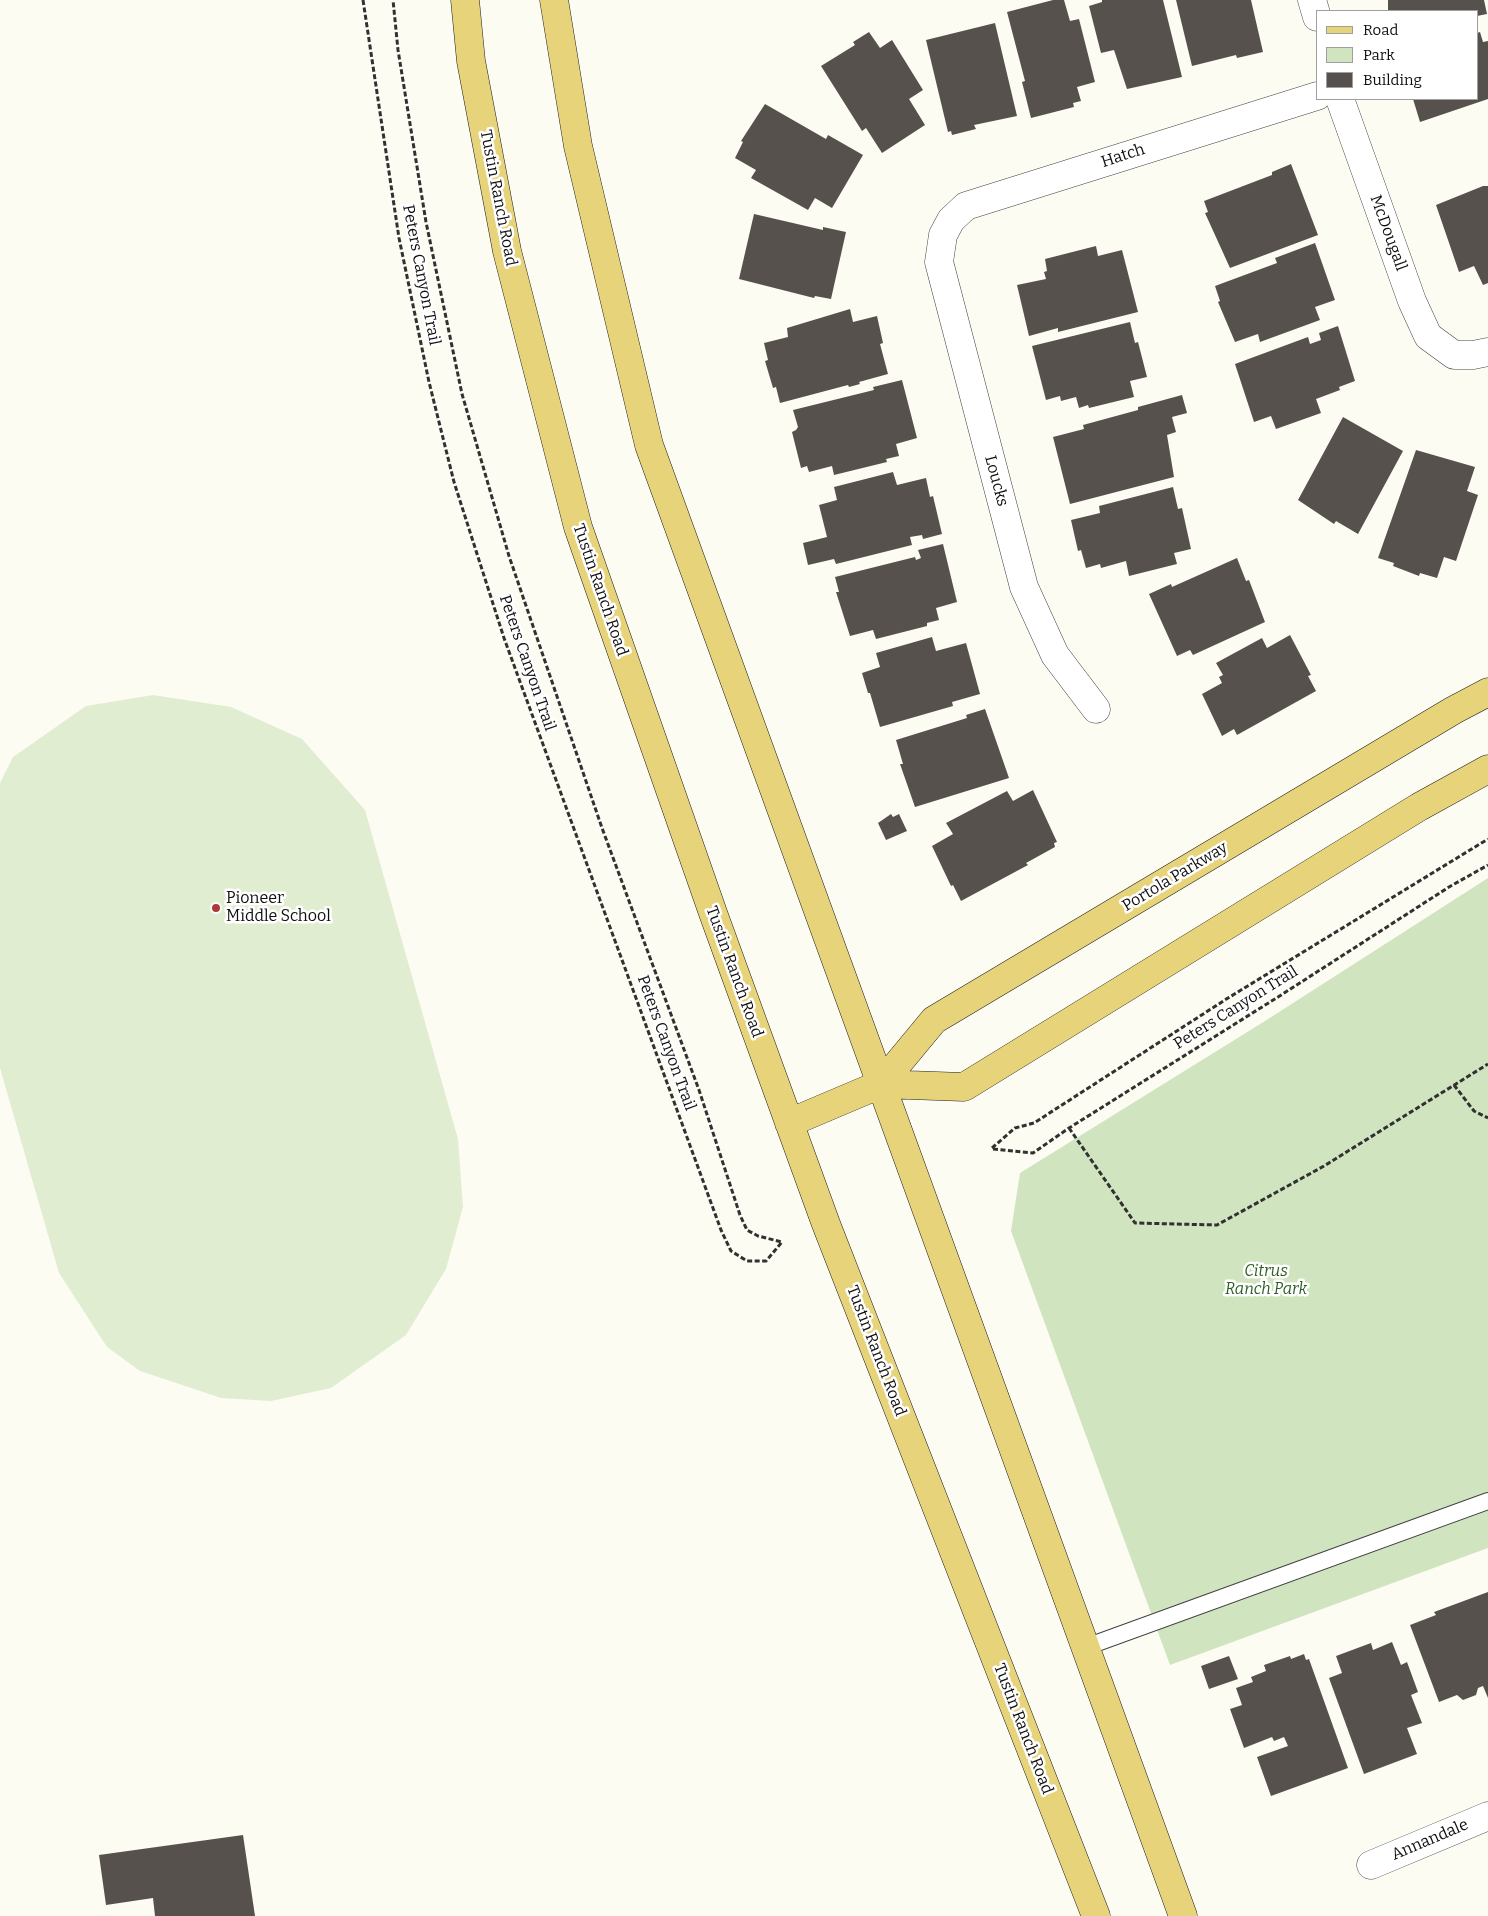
<!DOCTYPE html>
<style>
body{margin:0}
#map{position:relative;width:1488px;height:1916px;overflow:hidden;background:#fdfcf3;font-family:Bitter,serif}
canvas{display:block}
.legend{position:absolute;left:1316px;top:10px;width:162px;height:90px;box-sizing:border-box;background:#fff;border:1px solid #9f9f9f;margin:0;padding:6px 9px;list-style:none;font-size:15px;color:#0f0f0f}
.legend li{display:flex;align-items:center;gap:10px;height:25px}
.legend b{width:25px;border:1px solid #9f9f9f}
</style>
<div id="map">
<canvas width="1488" height="1916"></canvas>
<ul class="legend">
<li><b style="height:6px;background:#e7d379"></b>Road</li>
<li><b style="height:14px;background:#d1e4c0"></b>Park</li>
<li><b style="height:14px;background:#57514d"></b>Building</li>
</ul>
</div>
<script>
const context = document.querySelector('canvas').getContext('2d');
context.lineJoin = 'round';
function fill(path, color) { context.fillStyle = color; context.fill(path, 'evenodd'); }
const poly = rows => new Path2D(rows.map(r => 'M' + r).join(''));
function strokePath(path, color, width, dash) { context.strokeStyle = color; context.lineWidth = width; context.lineCap = dash ? 'butt' : 'round'; context.setLineDash(dash || []); context.stroke(path); }
function write(font, color, halo, rows, align = 'center') {
  context.font = font + ' Bitter,serif'; context.lineWidth = 5; context.setLineDash([]); context.textBaseline = 'middle'; context.strokeStyle = halo; context.fillStyle = color; for (const [text, x, y, turn = 0] of rows) {
    context.save(); context.translate(x, y); context.rotate((+turn || 0) * Math.PI / 180); context.textAlign = isNaN(turn) ? turn : align; if (halo) context.strokeText(text, 0, 0); context.fillText(text, 0, 0); context.restore();
  }
}
const green = poly([
 [1488,878,1488,1548,1170,1665,1011,1231,1020,1173,1265,1021]
]);
const pitch = poly([
 [153,695,231,707,302,739,365,810,458,1139,463,1207,446,1269,406,1335,331,1388,271,1401,221,1398,140,1371,107,1347,59,1273,0,1068,0,783,13,757,86,706]
]);
const building = poly([
 [1053,0,1064,0,1070,21,1079,19,1095,82,1077,87,1081,101,1073,103,1074,107,1031,118,1022,82,1025,81,1007,12],
 [1102,0,1163,0,1182,77,1127,89,1114,50,1101,53,1089,6,1102,2],
 [1176,0,1251,0,1263,52,1237,58,1236,55,1192,66],
 [1388,0,1484,0,1487,14,1477,16,1477,11,1388,11],
 [995,23,1017,116,974,125,976,129,952,135,951,131,948,132,926,40],
 [869,32,880,48,892,40,923,90,909,99,925,125,882,153,866,128,862,131,821,66,855,45,853,42],
 [1480,32,1483,42,1488,41,1488,99,1420,122,1413,99,1477,99,1477,33],
 [765,104,826,139,828,135,863,155,832,208,815,198,808,210,751,178,756,170,735,158,743,142,741,141],
 [1291,164,1318,235,1230,268,1205,213,1208,212,1204,201,1272,175,1272,172],
 [1483,186,1488,186,1488,283,1483,285,1474,266,1459,272,1436,205],
 [754,214,823,230,823,227,846,232,831,299,815,296,814,298,739,279],
 [1315,243,1335,300,1315,307,1320,320,1260,342,1258,334,1235,342,1218,302,1220,301,1215,286,1277,263,1275,258],
 [1096,246,1098,256,1122,250,1138,312,1058,332,1058,328,1029,336,1017,285,1046,279,1044,272,1047,271,1045,259],
 [850,309,853,322,877,316,883,343,880,344,888,374,859,382,860,384,849,387,848,385,780,403,776,387,773,388,765,361,768,360,764,343,788,337,787,328],
 [1130,322,1135,343,1138,342,1147,377,1130,381,1134,397,1089,408,1088,405,1079,408,1076,397,1061,401,1060,396,1046,400,1032,346],
 [1338,326,1355,381,1339,387,1340,390,1316,399,1321,413,1276,429,1271,416,1254,422,1235,364,1308,337,1310,344,1321,340,1319,333],
 [902,380,917,438,896,444,899,456,886,459,887,462,834,475,832,466,809,472,807,466,801,468,792,432,796,430,798,427,793,410,874,390,873,387],
 [1182,395,1187,413,1172,417,1176,432,1167,435,1174,477,1070,504,1053,437,1084,429,1083,425,1138,410,1138,407],
 [1343,417,1403,451,1358,534,1336,521,1334,524,1298,500],
 [1416,450,1475,467,1467,491,1478,495,1456,561,1444,557,1437,578,1420,573,1419,576,1393,566,1394,563,1378,558],
 [893,472,897,485,926,478,930,497,933,496,942,534,923,539,922,535,910,537,912,545,836,564,834,559,808,565,803,543,827,537,819,505,837,500,834,487],
 [1173,487,1178,509,1182,508,1191,549,1174,553,1177,564,1129,576,1126,561,1101,568,1100,564,1086,568,1081,550,1078,551,1071,520,1100,513,1099,506],
 [943,544,957,602,936,608,939,620,927,623,927,626,876,639,873,630,850,636,836,592,839,592,835,577,915,557,916,560,921,558,918,550],
 [1237,558,1246,581,1249,580,1265,622,1193,655,1190,650,1177,656,1149,594,1171,584,1172,587],
 [1290,635,1311,675,1308,676,1316,691,1237,735,1234,729,1222,736,1202,694,1222,683,1219,677,1223,675,1216,663,1262,638,1267,648],
 [932,637,936,651,966,643,980,694,952,702,953,706,880,727,870,693,868,693,862,673,880,667,876,653],
 [985,709,1009,778,915,807,900,764,903,764,896,740,967,718,966,715],
 [1033,790,1057,842,1054,843,1055,847,1026,863,1028,865,961,901,953,885,951,886,932,846,953,834,946,823,1007,791,1013,801],
 [891,814,893,817,899,814,907,831,886,840,878,823],
 [1488,1592,1488,1698,1483,1686,1478,1688,1476,1695,1463,1700,1457,1695,1439,1702,1410,1625,1436,1615,1434,1612],
 [1392,1642,1401,1665,1407,1662,1418,1692,1411,1695,1422,1723,1407,1728,1417,1754,1364,1774,1329,1678,1342,1673,1336,1656,1371,1643,1373,1650],
 [1304,1654,1306,1660,1309,1659,1348,1768,1271,1796,1257,1757,1288,1746,1284,1737,1274,1741,1272,1737,1244,1748,1230,1709,1242,1705,1236,1688,1253,1682,1251,1677,1266,1671,1264,1665,1290,1656,1291,1659],
 [1229,1656,1238,1679,1209,1689,1201,1666],
 [243,1835,255,1916,155,1916,153,1898,106,1905,99,1855]
]);
const path = poly([
 [363,0,399,238,429,382,454,482,504,638,721,1230,731,1251,747,1261,766,1261,782,1242,758,1236,747,1230,740,1215,699,1090,602,828,509,556,462,394,426,222,398,50,393,0],
 [1454,1085,1474,1111,1488,1118],
 [1069,1128,1135,1223,1217,1225,1324,1166,1488,1064],
 [992,1148,1015,1128,1034,1123,1228,998,1488,839],
 [993,1149,1033,1153,1069,1128,1278,997,1449,887,1488,865]
]);
const service = poly([
 [1086,1647,1488,1501]
]);
const minor = poly([
 [1312,0,1317,17],
 [1340,99,1412,301,1428,336,1454,355,1473,355,1488,352],
 [1096,709,1055,655,1024,587,939,262,943,235,951,220,966,206,1317,96],
 [1371,1865,1488,1816]
]);
const primary = poly([
 [465,0,471,61,507,251,578,527,713,913,826,1224,1096,1916],
 [554,0,578,146,649,445,1183,1916],
 [881,1084,934,1020,1454,710,1488,692],
 [789,1123,881,1084,964,1087,1419,807,1488,769]
]);
const markers = [
 [216,908,5,"#ae3a38"]
];
const streetNames = [
 ["Hatch",1123,156,-18],
 ["Tustin Ranch Road",498,198,79],
 ["McDougall",1388,233,70],
 ["Peters Canyon Trail",421,275,79],
 ["Loucks",996,481,75],
 ["Tustin Ranch Road",600,590,71],
 ["Peters Canyon Trail",527,663,71],
 ["Portola Parkway",1175,877,-31],
 ["Tustin Ranch Road",734,972,70],
 ["Peters Canyon Trail",1236,1008,-32],
 ["Peters Canyon Trail",666,1043,70],
 ["Tustin Ranch Road",876,1351,69],
 ["Tustin Ranch Road",1023,1729,69],
 ["Annandale",1430,1840,-23]
];
const poiNames = [
 ["Pioneer",226,899],
 ["Middle School",226,917]
];
const parkNames = [
 ["Citrus",1266,1272],
 ["Ranch Park",1266,1290]
];
fill(green, '#d1e4c0');
fill(pitch, '#e1edd1');
fill(building, '#57514d');
strokePath(service, '#424242', 18);
strokePath(minor, '#424242', 29);
strokePath(primary, '#202020', 29);
strokePath(path, '#313131', 3, [5, 2.5]);
strokePath(service, '#fff', 16);
strokePath(minor, '#fff', 28);
strokePath(primary, '#e7d379', 28);
for (const [x, y, r, color] of markers) { const dot = new Path2D(); dot.arc(x, y, r, 0, 2 * Math.PI); context.fillStyle = color; context.fill(dot); strokePath(dot, '#fff', 2); }
write('16px', '#0f0f0f', '#fff', streetNames);
write('16px', '#0f0f0f', '#fff', poiNames, 'left');
write('italic 16px', '#2f5f27', '#fff', parkNames);
</script>
